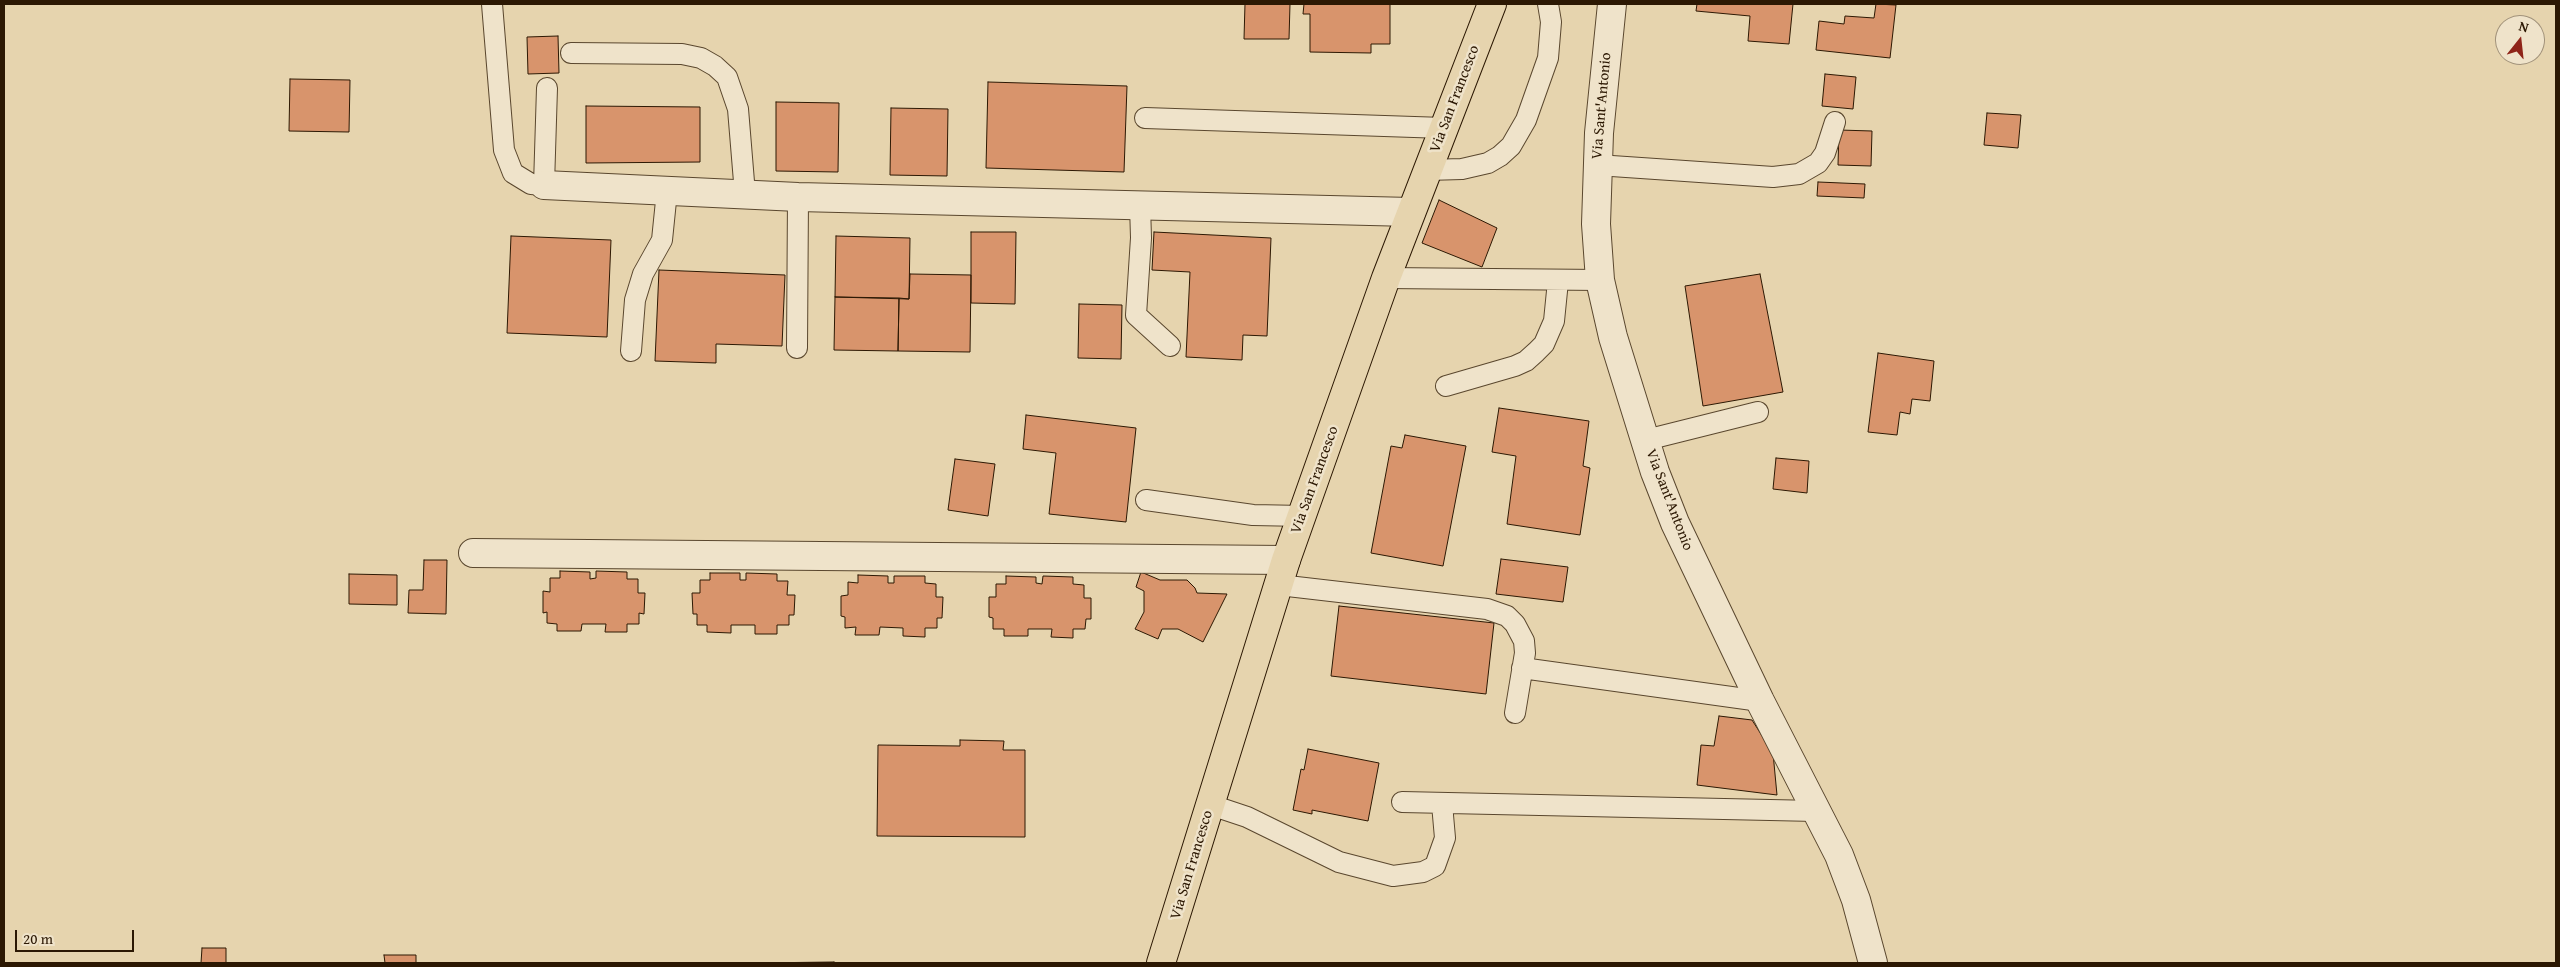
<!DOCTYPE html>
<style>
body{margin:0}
#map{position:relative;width:2560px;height:967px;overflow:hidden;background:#e6d4ae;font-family:"Gentium Book Plus",serif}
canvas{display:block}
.frame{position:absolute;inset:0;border:5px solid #2c1803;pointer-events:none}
.north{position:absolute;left:2495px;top:15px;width:50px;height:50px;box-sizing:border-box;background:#efe3ca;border:1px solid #a1927a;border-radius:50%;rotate:16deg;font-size:14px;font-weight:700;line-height:20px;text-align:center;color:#2c1803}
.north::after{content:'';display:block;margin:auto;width:18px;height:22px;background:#8f2418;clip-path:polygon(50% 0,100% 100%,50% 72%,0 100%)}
.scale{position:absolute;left:15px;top:930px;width:119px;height:22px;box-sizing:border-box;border:2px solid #2c1803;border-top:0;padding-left:6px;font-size:15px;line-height:18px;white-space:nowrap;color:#2c1803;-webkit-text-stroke:4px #efe3ca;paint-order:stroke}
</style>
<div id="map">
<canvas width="2560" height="967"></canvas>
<div class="frame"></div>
<div class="north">N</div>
<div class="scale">20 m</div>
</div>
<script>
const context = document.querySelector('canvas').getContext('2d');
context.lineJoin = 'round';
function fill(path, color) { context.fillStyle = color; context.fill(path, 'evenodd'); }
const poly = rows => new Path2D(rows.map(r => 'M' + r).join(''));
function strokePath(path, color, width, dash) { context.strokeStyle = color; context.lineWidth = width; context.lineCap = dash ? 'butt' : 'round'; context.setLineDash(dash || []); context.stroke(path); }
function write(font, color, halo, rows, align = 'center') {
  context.font = font + ' "Gentium Book Plus",serif'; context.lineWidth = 5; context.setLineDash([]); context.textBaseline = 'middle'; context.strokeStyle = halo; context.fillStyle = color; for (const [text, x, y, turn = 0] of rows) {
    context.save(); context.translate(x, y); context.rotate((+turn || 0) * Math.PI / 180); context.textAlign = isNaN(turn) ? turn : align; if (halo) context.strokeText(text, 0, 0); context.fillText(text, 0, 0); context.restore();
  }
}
const building = poly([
 [1245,4,1290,4,1289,39,1244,39,1245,4],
 [1304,4,1390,4,1390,44,1371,44,1371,53,1310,52,1310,14,1303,14,1304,4],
 [1697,4,1793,4,1789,44,1748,41,1750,16,1696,11,1697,4],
 [1876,4,1896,5,1890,58,1816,50,1819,21,1844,24,1845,16,1874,18,1876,4],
 [558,36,559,73,528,74,527,37,558,36],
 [1825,74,1856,77,1853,109,1822,106,1825,74],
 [290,79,350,80,349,132,289,131,290,79],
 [988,82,1127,86,1124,172,986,168,988,82],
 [776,102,839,103,838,172,776,171,776,102],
 [586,106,700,107,700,162,586,163,586,106],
 [891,108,948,109,947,176,890,175,891,108],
 [1987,113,2021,115,2018,148,1984,145,1987,113],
 [1839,130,1872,131,1871,166,1838,165,1839,130],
 [1818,182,1865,184,1864,198,1817,196,1818,182],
 [1439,200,1497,228,1482,267,1422,243,1439,200],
 [971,232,1016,232,1015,304,971,303,971,232],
 [1154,232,1271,238,1267,336,1243,335,1242,360,1186,357,1190,272,1152,270,1154,232],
 [511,236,611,240,607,337,507,333,511,236],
 [836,236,910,238,909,299,835,297,836,236],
 [659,270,785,275,782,346,716,344,716,363,655,361,659,270],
 [910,274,971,275,970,352,898,351,899,298,909,299,910,274],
 [1760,274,1783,392,1703,406,1685,286,1760,274],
 [835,297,899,298,898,351,834,350,835,297],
 [1079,304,1122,305,1121,359,1078,358,1079,304],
 [1878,353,1934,361,1930,401,1912,399,1910,414,1900,412,1897,435,1868,432,1878,353],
 [1499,408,1589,421,1583,466,1590,468,1580,535,1507,524,1516,456,1492,452,1499,408],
 [1026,415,1136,428,1126,522,1049,514,1056,453,1023,449,1026,415],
 [1405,435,1466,446,1443,566,1371,553,1391,446,1402,448,1405,435],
 [1776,458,1809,461,1807,493,1773,489,1776,458],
 [955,459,995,464,988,516,948,510,955,459],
 [1501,559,1568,567,1563,602,1496,594,1501,559],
 [424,560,447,560,446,614,408,613,409,590,423,590,424,560],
 [560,571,590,572,590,579,596,578,596,571,627,572,627,579,638,579,638,593,645,593,644,614,639,613,639,624,627,624,627,632,605,632,606,624,582,624,581,631,557,631,557,624,547,623,547,612,543,613,543,591,550,592,550,578,560,578,560,571],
 [1141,572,1160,580,1187,580,1195,588,1197,593,1227,594,1203,642,1178,629,1162,629,1158,639,1135,629,1144,612,1144,591,1136,587,1141,572],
 [710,573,740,573,740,580,746,580,746,573,777,574,777,581,788,581,787,595,795,595,794,615,789,615,789,625,777,625,777,634,755,634,755,625,731,625,731,633,707,632,707,625,697,625,697,614,693,614,692,593,700,593,700,580,710,580,710,573],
 [349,574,397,575,397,605,349,604,349,574],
 [858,575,888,576,888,583,894,583,894,576,925,576,925,583,936,584,936,597,943,597,942,618,937,618,937,628,925,628,925,637,903,636,903,628,880,627,879,635,855,635,856,627,845,628,845,617,841,616,841,596,848,595,848,582,858,583,858,575],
 [1006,576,1036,577,1036,583,1042,584,1043,576,1073,577,1073,584,1084,585,1084,598,1091,598,1091,619,1086,619,1085,629,1073,629,1073,638,1051,637,1052,629,1028,629,1028,636,1004,636,1004,629,993,629,993,618,989,617,989,597,996,597,996,584,1006,584,1006,576],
 [1339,606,1494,623,1486,694,1331,676,1339,606],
 [1719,716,1752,720,1773,753,1777,795,1697,785,1701,745,1714,746,1719,716],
 [960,740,1004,741,1003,750,1025,750,1025,837,877,836,878,745,960,746,960,740],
 [1308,749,1379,763,1368,821,1312,810,1312,814,1293,810,1301,769,1304,770,1308,749],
 [202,948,226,948,226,963,201,963,202,948],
 [384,955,416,955,416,963,385,963,384,955],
 [834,962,834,963,755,963,834,962]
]);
const service = poly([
 [492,4,504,150,513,173,531,184,544,185,547,88],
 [571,53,682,54,701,58,715,66,727,77,738,109,745,194],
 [1145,118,1444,128],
 [1597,165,1773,177,1799,174,1818,163,1825,153,1835,122],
 [1427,170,1462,169,1488,163,1500,156,1511,146,1526,120,1548,58,1551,22,1548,4],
 [1140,205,1141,238,1136,315,1170,346],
 [1386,278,1600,280],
 [797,348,798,197],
 [631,351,635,300,643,274,662,240,667,191],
 [1446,386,1515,366,1526,361,1536,352,1544,344,1554,321,1558,281],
 [1646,440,1758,412],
 [1146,500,1253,515,1303,516],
 [1279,585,1487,609,1507,616,1515,624,1524,641,1525,653,1515,713],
 [1522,668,1760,701],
 [1402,802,1816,811],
 [1211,805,1247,817,1339,862,1393,876,1423,872,1435,866,1445,838,1442,804]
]);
const minor = poly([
 [1612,4,1599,133,1596,224,1600,280,1613,337,1655,472,1675,523,1760,701,1839,855,1856,900,1873,963],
 [544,185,798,197,1411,212],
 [473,553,1286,560]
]);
const primary = poly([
 [1161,963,1286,560,1386,278,1492,4]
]);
const streetNames = [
 ["Via San Francesco",1455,99,-69],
 ["Via Sant'Antonio",1602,106,-85],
 ["Via San Francesco",1315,480,-70],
 ["Via Sant'Antonio",1669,500,69],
 ["Via San Francesco",1192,865,-73]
];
fill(building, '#d8946c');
strokePath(building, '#2c1803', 1);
strokePath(service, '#5a472e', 22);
strokePath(minor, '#5a472e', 30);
strokePath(primary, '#2c1803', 30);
strokePath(service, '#efe3ca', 20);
strokePath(minor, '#efe3ca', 28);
strokePath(primary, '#e6d4ae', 28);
write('15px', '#2c1803', '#efe3ca', streetNames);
</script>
